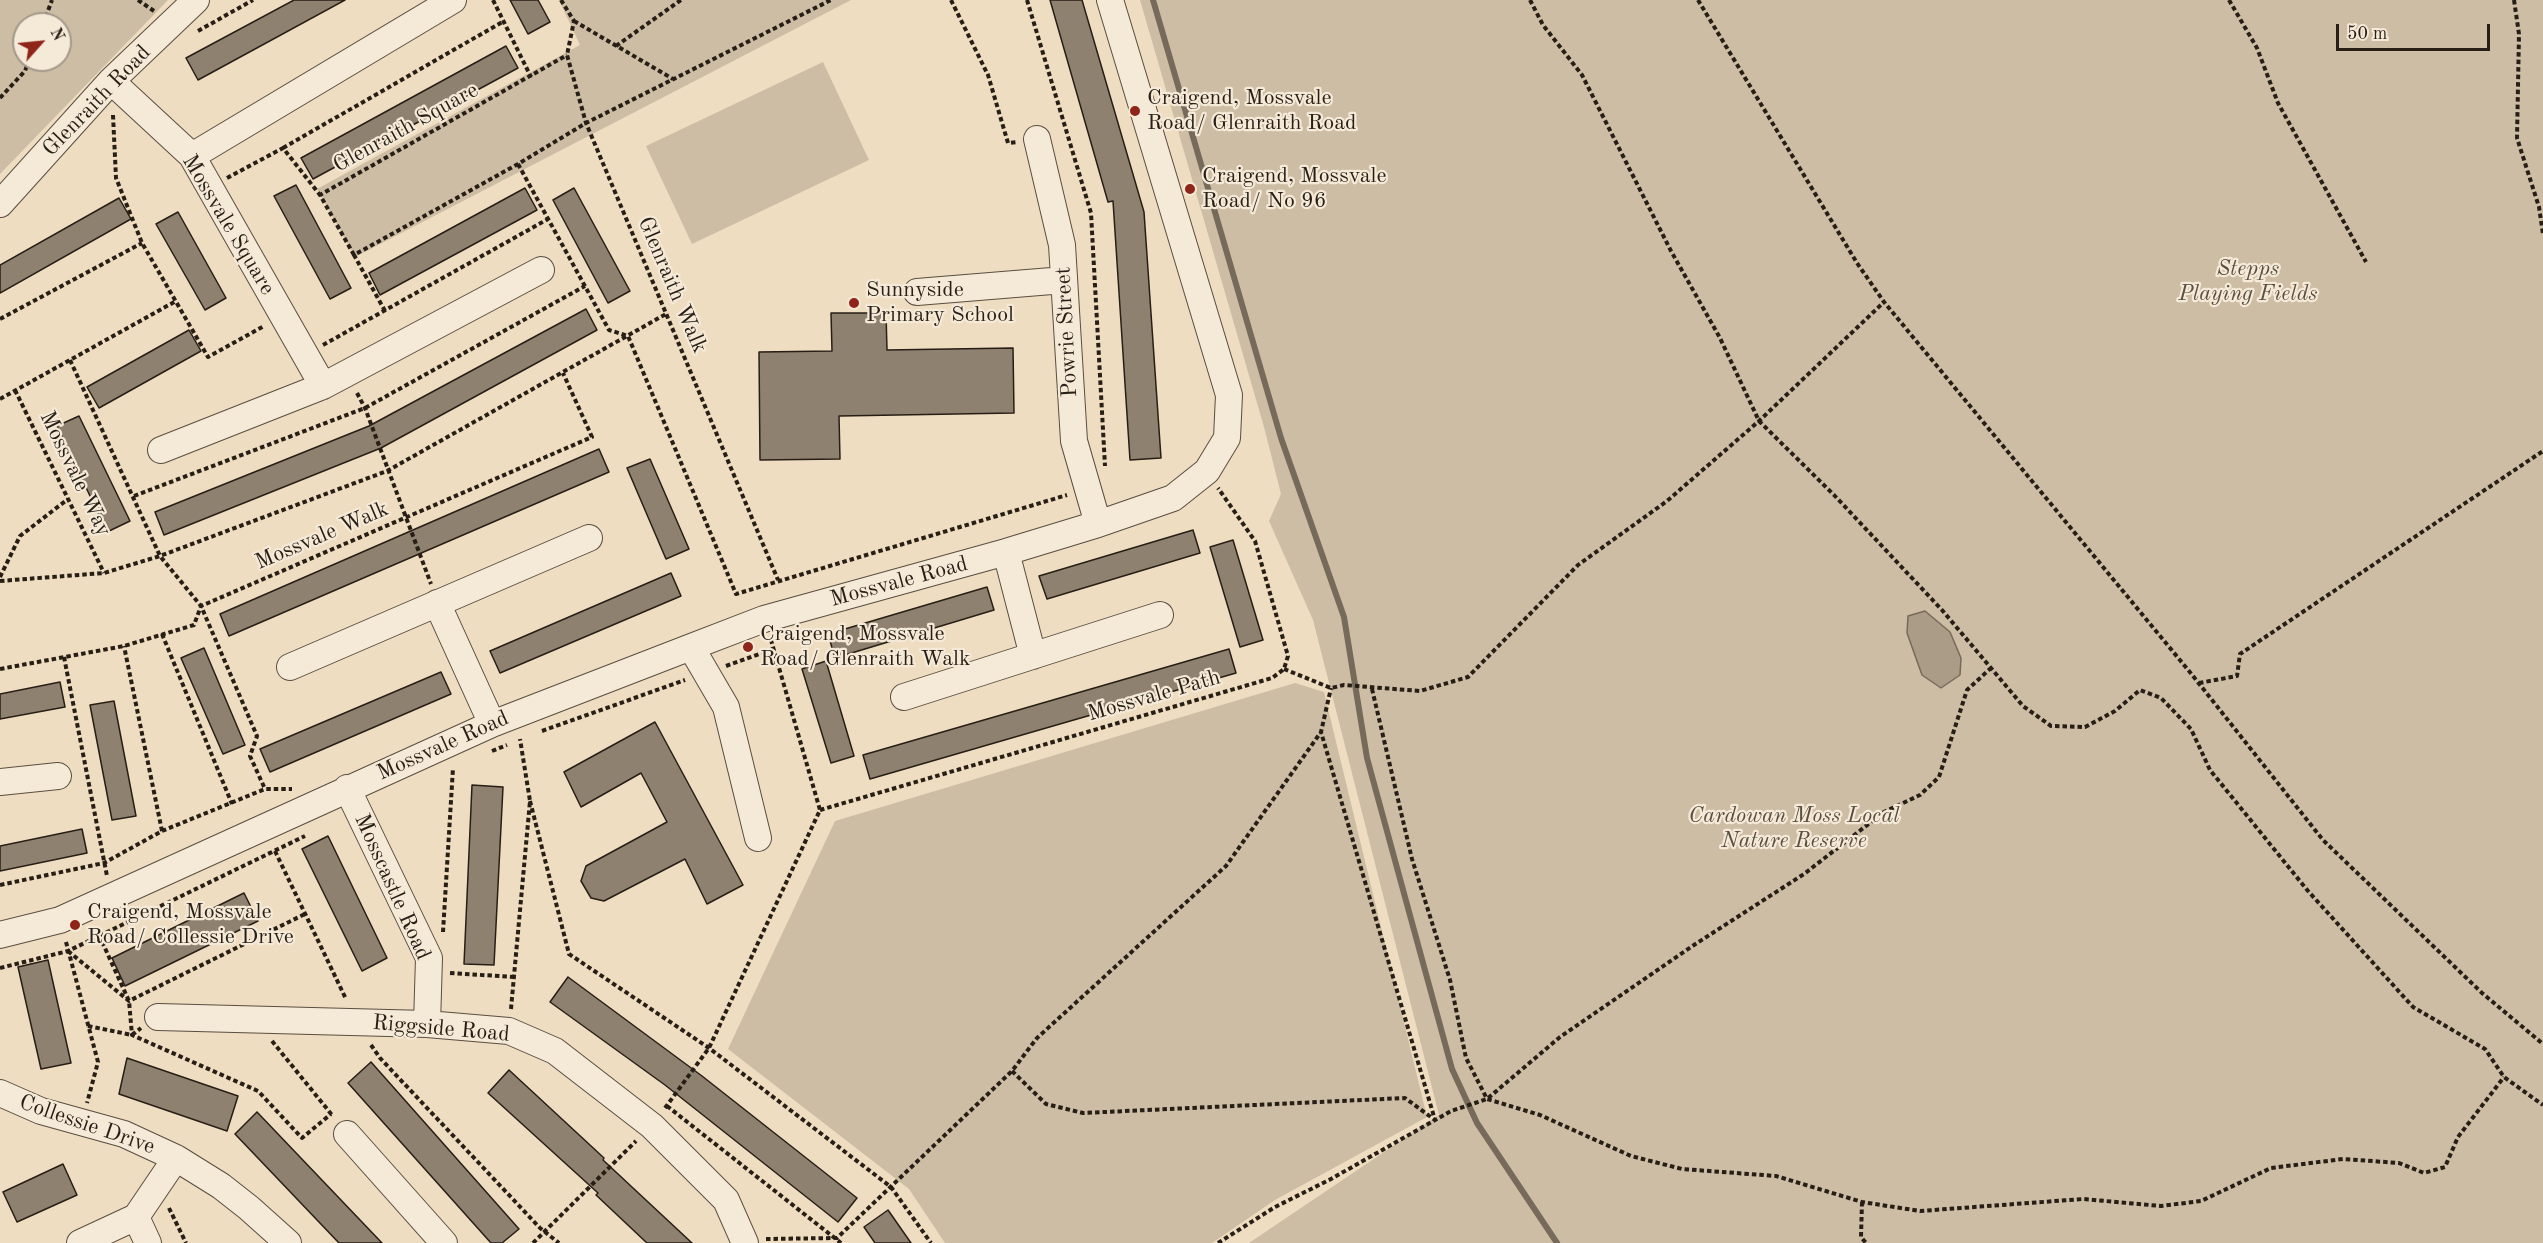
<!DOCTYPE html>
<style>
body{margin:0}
#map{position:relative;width:2543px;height:1243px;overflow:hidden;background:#efddc1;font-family:"Old Standard TT",serif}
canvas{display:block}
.north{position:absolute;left:12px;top:12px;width:60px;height:60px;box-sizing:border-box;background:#f5e9d7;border:2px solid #a3988a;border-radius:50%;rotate:63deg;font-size:16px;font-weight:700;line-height:24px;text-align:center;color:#271e16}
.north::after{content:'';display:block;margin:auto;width:21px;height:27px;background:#8f2418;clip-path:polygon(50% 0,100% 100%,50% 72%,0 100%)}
.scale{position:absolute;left:2336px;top:24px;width:154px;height:27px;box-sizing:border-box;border:3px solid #271e16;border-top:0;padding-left:8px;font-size:18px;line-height:21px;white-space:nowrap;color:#271e16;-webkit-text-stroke:4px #f5e9d7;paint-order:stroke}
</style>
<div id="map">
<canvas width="2543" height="1243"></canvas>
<div class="north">N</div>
<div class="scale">50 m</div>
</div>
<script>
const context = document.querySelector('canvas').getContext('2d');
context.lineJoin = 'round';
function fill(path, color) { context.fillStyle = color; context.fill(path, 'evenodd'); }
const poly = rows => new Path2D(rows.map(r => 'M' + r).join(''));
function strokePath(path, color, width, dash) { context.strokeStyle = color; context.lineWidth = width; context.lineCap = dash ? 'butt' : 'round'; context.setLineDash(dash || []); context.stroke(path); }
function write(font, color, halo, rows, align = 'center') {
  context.font = font + ' "Old Standard TT",serif'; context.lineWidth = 4.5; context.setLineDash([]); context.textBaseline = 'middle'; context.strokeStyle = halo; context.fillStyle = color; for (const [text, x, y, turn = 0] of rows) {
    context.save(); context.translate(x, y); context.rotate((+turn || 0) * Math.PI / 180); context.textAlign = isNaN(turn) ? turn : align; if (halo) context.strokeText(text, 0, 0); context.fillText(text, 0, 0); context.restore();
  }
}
const green = poly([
 [0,0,168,0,0,174],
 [24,24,60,24,60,60,24,60],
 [559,0,851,0,355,257,317,189,580,45],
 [1140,0,2543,0,2543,1243,1249,1243,1439,1115,1313,620,1269,521,1281,494,1264,427],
 [823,62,869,160,692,244,646,146],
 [1295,683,1324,692,1427,1117,1275,1200,1212,1243,945,1243,909,1189,728,1049,835,821]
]);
const water = poly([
 [1925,611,1950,632,1961,658,1960,675,1941,688,1922,675,1907,633,1908,616,1925,611]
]);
const stream = poly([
 [1153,0,1281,438,1344,617,1367,758,1452,1069,1477,1123,1557,1243]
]);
const building = poly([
 [294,0,345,0,198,80,186,58,294,0],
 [510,0,538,0,550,22,528,34,510,0],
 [1050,0,1082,0,1144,212,1161,458,1130,460,1113,201,1108,202,1050,0],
 [506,46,518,68,313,179,301,158,506,46],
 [296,185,351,288,330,299,274,196,296,185],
 [525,188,537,210,380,295,369,273,525,188],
 [574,188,630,291,608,303,553,200,574,188],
 [119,198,131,219,0,293,0,265,119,198],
 [178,212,226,298,205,310,156,224,178,212],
 [586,309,597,330,381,448,164,535,155,512,369,426,586,309],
 [831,313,886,313,887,350,1013,348,1014,413,839,416,840,459,760,460,759,352,832,351,831,313],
 [189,330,201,351,99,408,87,387,189,330],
 [79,416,130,521,107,532,57,426,79,416],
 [599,449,609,472,229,636,220,614,599,449],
 [650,459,689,549,666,559,627,468,650,459],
 [1193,530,1200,553,1047,599,1039,576,1193,530],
 [1233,540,1263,640,1240,647,1210,547,1233,540],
 [671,573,681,596,500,673,490,651,671,573],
 [987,587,994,610,835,658,828,634,987,587],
 [204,648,245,745,223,754,181,658,204,648],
 [1229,649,1236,673,870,779,863,755,1229,649],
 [826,661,854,756,831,763,802,669,826,661],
 [441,672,451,694,270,772,260,749,441,672],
 [60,682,65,707,0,719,0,694,60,682],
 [114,701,136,816,112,820,90,705,114,701],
 [655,722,743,885,707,904,685,859,604,901,591,898,581,881,586,866,667,822,641,773,581,807,564,772,655,722],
 [472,785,503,787,494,965,464,964,472,785],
 [82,829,87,853,0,871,0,846,82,829],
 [328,836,387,958,362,971,302,849,328,836],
 [244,893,258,921,125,986,112,958,244,893],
 [48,960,71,1063,41,1069,18,967,48,960],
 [568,977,702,1076,857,1198,838,1222,665,1085,550,1002,568,977],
 [127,1058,238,1096,227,1131,119,1094,127,1058],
 [371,1062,519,1229,502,1243,491,1243,348,1083,371,1062],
 [509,1070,604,1158,603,1160,692,1243,647,1243,596,1195,598,1193,488,1093,509,1070],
 [257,1112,382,1243,339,1243,235,1134,257,1112],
 [63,1164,77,1195,17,1222,3,1192,63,1164],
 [888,1210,911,1243,875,1243,864,1227,888,1210]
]);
const path = poly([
 [138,0,154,11],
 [493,0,531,77],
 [561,0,574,21,567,55,586,123,778,580],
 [951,0,988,75,1008,143,1017,142],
 [1027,0,1091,213,1105,466],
 [1530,0,1543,25,1582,75,1671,251,1720,338,1759,421,1834,495,1942,610,2023,706,2051,726,2085,727,2115,711,2140,690,2161,698,2191,729,2210,770,2308,891,2413,1007,2485,1049,2504,1077,2543,1105],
 [1698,0,1857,263,1884,302,2189,671,2323,840,2482,993,2543,1044],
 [2229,0,2257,48,2278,103,2366,262],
 [2514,0,2519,34,2517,138,2539,207,2543,234],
 [574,21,673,79],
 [43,24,52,0],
 [198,31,253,0],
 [616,46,681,0],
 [0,98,25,71,29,60],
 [113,115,116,178,142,243,208,357,264,326],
 [283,148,504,21],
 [518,164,609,330,628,336,736,594,1067,495],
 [227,178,283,148,320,195],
 [354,255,320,195,567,55],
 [385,311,354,255,518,164,586,123,831,0],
 [0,319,142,243],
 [323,345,548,219],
 [70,360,160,556,201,606,257,736,250,756,265,789],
 [15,390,104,573],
 [357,393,365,408,431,584],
 [0,399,176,301],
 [134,496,365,408,585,286],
 [0,577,20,536,68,499],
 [0,581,104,573,160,556,387,471,666,314],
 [162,634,232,804],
 [64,657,107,876],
 [726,666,773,649],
 [0,669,124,646,194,625,201,606,592,437,563,373],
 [1284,669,1331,688,1344,685,1420,691,1468,677,1578,565,1667,501,1759,421,1884,302],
 [2199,683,2237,676,2240,654,2543,451],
 [1372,689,1412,859,1450,980,1466,1058,1487,1099,1540,1115,1631,1156,1682,1169,1776,1176,1862,1202,1920,1211,2083,1199,2161,1206,2201,1201,2271,1168,2343,1159,2399,1163,2424,1173,2445,1167,2458,1137,2504,1077],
 [542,731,685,680],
 [492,751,507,745],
 [530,801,569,954,709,1048,891,1187,931,1243],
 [820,810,1272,678,1284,669,1288,656,1255,541,1218,488],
 [162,831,265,789,292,789],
 [275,851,346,999],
 [0,885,104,863,162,831,124,646],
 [443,932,453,768],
 [99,935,129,1001,132,1035,258,1091,302,1138,331,1114],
 [66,942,98,1062,87,1103],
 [68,951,129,1001,305,914],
 [0,968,68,951,305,836],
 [450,973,514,977],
 [511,1009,530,801,520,739],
 [88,1026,132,1035,141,1028],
 [272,1041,332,1115],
 [371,1045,380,1058,540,1228,559,1243],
 [1012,1071,1046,1104,1083,1113,1405,1098,1435,1120,1321,732],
 [667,1106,841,1243],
 [665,1108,709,1048,820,810,771,640],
 [1862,1202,1861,1237,1866,1243],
 [169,1208,186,1243],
 [766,1239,837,1238,1012,1071,1037,1038,1226,866,1321,732,1331,688],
 [533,1243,636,1141],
 [1218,1243,1275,1207,1331,1179,1451,1111,1487,1099,1560,1037,1694,945,1804,874,1884,812,1920,795,1939,777,1967,690,1991,668]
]);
const minor = poly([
 [111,81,192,156,323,386],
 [1037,139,1062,245,1074,441,1098,524],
 [192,156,453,0],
 [0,204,111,81,196,0],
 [917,292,1064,280],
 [161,450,323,386,541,270],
 [1006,552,1033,656],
 [437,603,492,724],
 [691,647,726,707,758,838],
 [290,667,589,538],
 [904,697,1160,615],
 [0,782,58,776],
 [347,788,429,958,427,1024],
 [0,935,60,920,492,724,691,647,764,619,1006,552,1098,524,1173,498,1207,471,1227,438,1229,395,1110,0],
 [158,1017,427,1024,509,1031,555,1051,652,1126,726,1200,745,1243],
 [0,1093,41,1111,124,1134,176,1158,221,1186,249,1208,288,1243],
 [347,1134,444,1243],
 [136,1217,148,1243],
 [80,1243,136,1217,176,1158]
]);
const markers = [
 [1135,111,6,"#8f2418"],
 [1190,189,6,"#8f2418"],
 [854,303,6,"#8f2418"],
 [748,647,6,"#8f2418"],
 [75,925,6,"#8f2418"]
];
const poiNames = [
 ["Craigend, Mossvale",1147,98],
 ["Road/ Glenraith Road",1147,123],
 ["Craigend, Mossvale",1202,176],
 ["Road/ No 96",1202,201],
 ["Sunnyside",866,290],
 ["Primary School",866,315],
 ["Craigend, Mossvale",760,634],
 ["Road/ Glenraith Walk",760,659],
 ["Craigend, Mossvale",87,912],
 ["Road/ Collessie Drive",87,937]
];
const streetNames = [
 ["Glenraith Road",97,101,-46],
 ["Glenraith Square",406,128,-29],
 ["Mossvale Square",228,225,59],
 ["Glenraith Walk",672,285,67],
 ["Powrie Street",1067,332,-93],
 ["Mossvale Way",75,474,64],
 ["Mossvale Walk",322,536,-23],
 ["Mossvale Road",899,582,-15],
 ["Mossvale Path",1154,696,-16],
 ["Mossvale Road",443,746,-24],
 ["Mosscastle Road",392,887,66],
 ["Riggside Road",441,1029,5],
 ["Collessie Drive",87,1125,19]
];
const parkNames = [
 ["Stepps",2248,269],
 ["Playing Fields",2248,294],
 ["Cardowan Moss Local",1794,816],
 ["Nature Reserve",1794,841]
];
fill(green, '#cdbda4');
fill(water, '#ab9c87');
strokePath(water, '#766a5a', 1.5);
strokePath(stream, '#766a5a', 6);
fill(building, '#8f816f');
strokePath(building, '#271e16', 1.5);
strokePath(minor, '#594e41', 28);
strokePath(path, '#271e16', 4, [4.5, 3]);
strokePath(minor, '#f5e9d7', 26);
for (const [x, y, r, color] of markers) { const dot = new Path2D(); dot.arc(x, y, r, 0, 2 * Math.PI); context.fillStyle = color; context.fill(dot); strokePath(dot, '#f5e9d7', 2); }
write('22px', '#271e16', '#f5e9d7', poiNames, 'left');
write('22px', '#271e16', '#f5e9d7', streetNames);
write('italic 22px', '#594e41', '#f5e9d7', parkNames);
</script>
